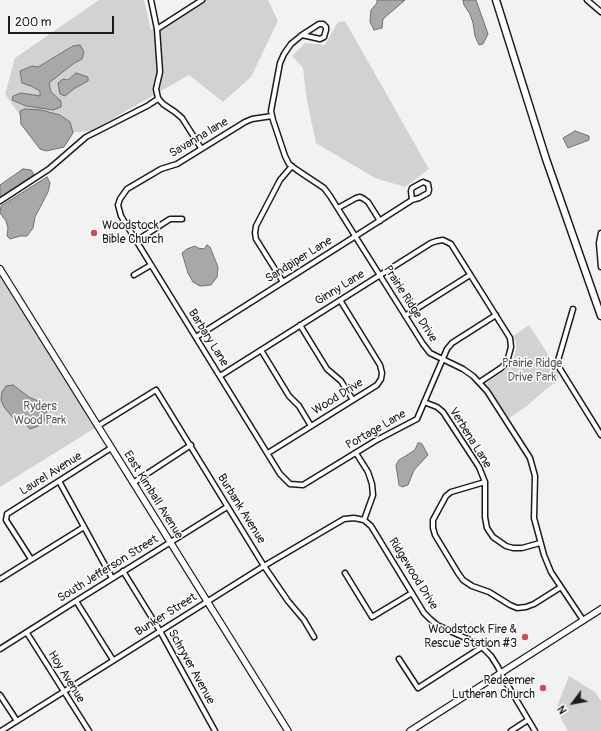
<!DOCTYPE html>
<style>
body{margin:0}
#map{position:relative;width:601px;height:731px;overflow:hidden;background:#f2f2f2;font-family:Pangolin,sans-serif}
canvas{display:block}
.north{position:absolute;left:553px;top:683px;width:40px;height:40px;-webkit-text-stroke:3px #fff;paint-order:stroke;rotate:238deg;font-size:11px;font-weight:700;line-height:16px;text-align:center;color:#1c1c1c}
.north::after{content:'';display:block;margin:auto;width:14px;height:18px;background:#1c1c1c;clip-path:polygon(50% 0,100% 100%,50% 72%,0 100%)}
.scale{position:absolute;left:8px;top:16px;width:106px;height:18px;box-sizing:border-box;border:2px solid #1c1c1c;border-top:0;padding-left:5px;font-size:12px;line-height:14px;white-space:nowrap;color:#1c1c1c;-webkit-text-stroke:3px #fff;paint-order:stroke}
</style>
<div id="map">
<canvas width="601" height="731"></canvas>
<div class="north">N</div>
<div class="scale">200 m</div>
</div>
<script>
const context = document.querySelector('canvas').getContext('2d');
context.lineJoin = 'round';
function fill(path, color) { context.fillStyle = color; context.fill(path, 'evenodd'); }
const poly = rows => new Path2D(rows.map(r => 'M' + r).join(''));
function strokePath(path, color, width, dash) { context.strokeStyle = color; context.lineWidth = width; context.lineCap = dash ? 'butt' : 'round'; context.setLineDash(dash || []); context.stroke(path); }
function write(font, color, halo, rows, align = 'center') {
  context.font = font + ' Pangolin,sans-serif'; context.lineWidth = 3; context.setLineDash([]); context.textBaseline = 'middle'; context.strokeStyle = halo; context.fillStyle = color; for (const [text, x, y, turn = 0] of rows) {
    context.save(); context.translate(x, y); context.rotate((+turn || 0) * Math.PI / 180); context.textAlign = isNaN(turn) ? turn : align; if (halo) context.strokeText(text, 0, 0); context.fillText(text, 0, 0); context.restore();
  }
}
const green = poly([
 [99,0,144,0,151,30,205,0,268,0,278,21,251,77,223,102,189,75,91,131,34,135,5,94,15,58],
 [345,21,429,169,405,187,375,178,316,143,307,101,303,68,292,56,305,43,325,45,338,22],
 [0,273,95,428,0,487],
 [529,325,559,371,558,377,556,382,546,389,527,406,509,418,486,383,504,371,512,363,516,350,516,343,513,336],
 [569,676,595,692,601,701,601,731,568,731,556,709]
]);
const water = poly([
 [377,0,405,0,383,19,382,28,374,30,370,22,371,10,377,3,377,0],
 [463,0,476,0,488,34,483,44,479,45,475,36,473,23,470,14,464,5,463,0],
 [80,45,84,52,82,59,73,64,49,83,51,92,61,101,61,107,53,110,26,106,12,100,13,96,21,93,40,96,40,91,31,86,22,83,20,71,32,66,38,67,73,46,80,45],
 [76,73,88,77,88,81,75,88,65,96,60,94,58,83,63,79,68,80,76,73],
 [25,109,41,110,60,115,70,122,73,133,64,147,46,151,40,149,21,124,20,111,25,109],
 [575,131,589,136,589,140,568,148,563,138,575,131],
 [23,169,31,170,34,174,32,176,0,197,0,185,23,169],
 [47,177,50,183,48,192,35,217,33,228,27,236,20,236,10,239,7,236,8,228,6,221,0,213,1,206,47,177],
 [207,245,210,247,218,267,217,277,211,285,200,286,193,282,188,273,182,253,187,249,195,246,198,248,204,249,207,245],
 [13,385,29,397,40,402,47,411,45,420,38,426,30,429,20,419,13,418,4,407,1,400,2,392,6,386,13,385],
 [418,443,420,443,422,444,428,455,414,470,408,485,402,487,399,485,396,465,399,460,415,450,418,443]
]);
const street = poly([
 [151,0,157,29,160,72,156,89,158,98,163,104,175,112,182,118,201,148],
 [587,0,601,12],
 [157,29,202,0],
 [302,35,320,39,324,37,326,30,326,27,323,24,319,24,302,35,291,44,284,54,280,63,271,111,273,120,285,156,289,164,297,170,324,188,330,196,423,344,430,353,463,369,473,376,487,391,530,458,535,476,534,518,544,555,551,572,583,620],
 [150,104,158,99],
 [272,116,252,119,245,122,177,164,161,169,127,189,120,199,118,205,121,216,280,474,290,484,303,485,375,441,417,419,447,349,452,343,496,315],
 [0,201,49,169,86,137,149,105],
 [338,208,356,198,360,197,364,199,368,202,380,221],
 [601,233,599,243,601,267],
 [136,241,170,219,182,219],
 [134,275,151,265],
 [283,282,256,239,255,233,256,226,280,180,292,166],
 [573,309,557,364,601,435],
 [405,316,470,275],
 [300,325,327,369,341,381,353,400],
 [196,337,351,239,412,200,415,199,419,198,428,193,429,190,428,184,423,182,412,188,411,191,412,200],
 [261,350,289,396,299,406,311,426],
 [220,376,431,243,437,241,443,240,451,244,510,338,511,347,507,362,501,368,480,382],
 [424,402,437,407,443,412,479,467,485,482,485,517,487,528,493,537,506,546,513,548,522,548,540,543],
 [101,424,156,390,264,566,288,601,304,620,314,637],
 [268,453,377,385,381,379,382,373,380,365,340,300],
 [356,453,368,472,372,484,373,495,364,520],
 [59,481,112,578],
 [485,482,451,492,446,496,433,520,433,528,435,535,458,573,463,580,472,586,489,592,510,605,517,608,526,607,534,604,561,587],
 [133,483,191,445],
 [31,559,6,520,7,514,111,448],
 [123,571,160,631,215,731],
 [345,573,372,617,412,593],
 [0,579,84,527],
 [76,601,113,660],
 [27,633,89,731],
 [0,649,76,601,227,507],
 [399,659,418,688,482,647],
 [0,695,17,721],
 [1,731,264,566,344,519,354,518,364,520,371,526,424,613,430,619,437,625,472,641,482,647,491,656,498,667,501,674,535,731],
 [511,731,528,720]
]);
const secondary = poly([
 [0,269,288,731],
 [410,731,601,609]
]);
const primary = poly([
 [496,0,546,159,601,316]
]);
const markers = [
 [94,233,4,"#d1495b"],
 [525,637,4,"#d1495b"],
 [543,688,4,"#d1495b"]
];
const streetNames = [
 ["Savanna lane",199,138,-31],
 ["Sandpiper Lane",299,260,-32],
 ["Ginny Lane",340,288,-32],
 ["Prairie Ridge Drive",410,304,57],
 ["Barbary Lane",208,338,58],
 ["Wood Drive",338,397,-32],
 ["Portage Lane",376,430,-30],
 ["Verbena Lane",470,438,58],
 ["Laurel Avenue",51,474,-32],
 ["East Kimball Avenue",153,495,58],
 ["Burbank Avenue",241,509,58],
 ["South Jefferson Street",108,569,-32],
 ["Ridgewood Drive",413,574,58],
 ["Bunker Street",166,615,-32],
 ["Schryver Avenue",191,667,61],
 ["Hoy Avenue",66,677,58]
];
const poiNames = [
 ["Woodstock",102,226,"left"],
 ["Bible Church",102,240,"left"],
 ["Woodstock Fire &",517,630],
 ["Rescue Station #3",517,644],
 ["Redeemer",535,681],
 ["Lutheran Church",535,695]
];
const parkNames = [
 ["Prairie Ridge",532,364],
 ["Drive Park",532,378],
 ["Ryders",40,407],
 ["Wood Park",40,421]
];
fill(green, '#d2d2d2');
fill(water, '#a8a8a8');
strokePath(water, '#707070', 1);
strokePath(street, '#1c1c1c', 7);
strokePath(secondary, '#1c1c1c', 8);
strokePath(primary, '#1c1c1c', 9);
strokePath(street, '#fff', 4);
strokePath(secondary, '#fff', 5.5);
strokePath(primary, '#fff', 6);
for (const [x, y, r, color] of markers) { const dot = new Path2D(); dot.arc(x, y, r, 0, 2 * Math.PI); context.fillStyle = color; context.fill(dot); strokePath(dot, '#fff', 1.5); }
write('12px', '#1c1c1c', '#fff', streetNames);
write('12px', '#1c1c1c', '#fff', poiNames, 'right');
write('12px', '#5c5c5c', '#fff', parkNames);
</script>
